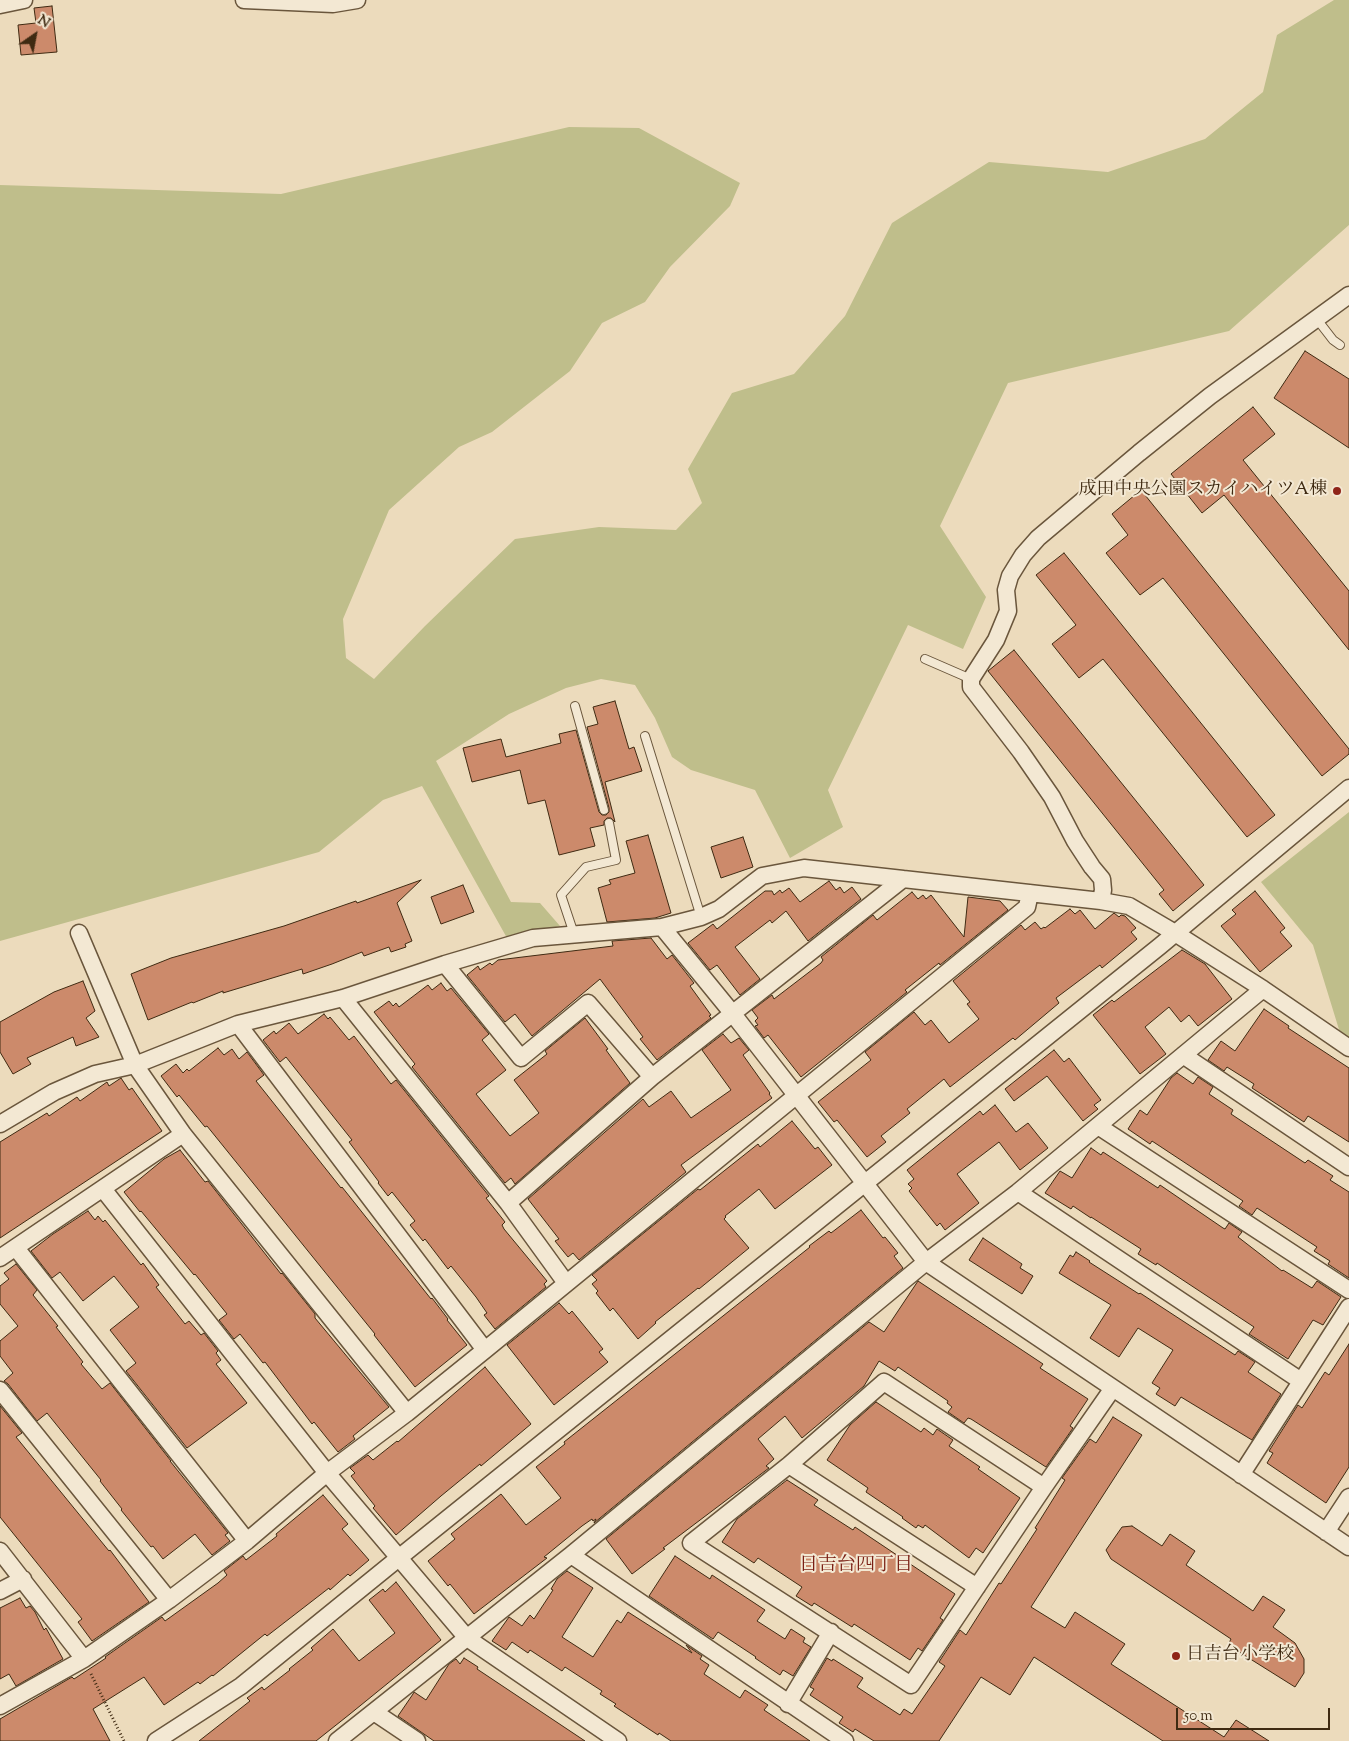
<!DOCTYPE html>
<meta charset="utf-8">
<style>
body{margin:0}
#map{position:relative;width:1349px;height:1741px;overflow:hidden;background:#ecdbbc;font-family:"Sorts Mill Goudy",serif}
canvas{display:block}
.north{position:absolute;left:10px;top:10px;width:50px;height:50px;-webkit-text-stroke:4px #f3e8d3;paint-order:stroke;rotate:33deg;font-size:14px;font-weight:700;line-height:20px;text-align:center;color:#3f2a12}
.north::after{content:'';display:block;margin:auto;width:18px;height:22px;background:#3f2a12;clip-path:polygon(50% 0,100% 100%,50% 72%,0 100%)}
.scale{position:absolute;left:1176px;top:1708px;width:154px;height:22px;box-sizing:border-box;border:2px solid #3f2a12;border-top:0;padding-left:6px;font-size:15px;line-height:18px;white-space:nowrap;color:#3f2a12;-webkit-text-stroke:4px #f3e8d3;paint-order:stroke}
</style>
<div id="map">
<canvas width="1349" height="1741"></canvas>
<div class="north">N</div>
<div class="scale">50 m</div>
</div>
<script>
const context = document.querySelector('canvas').getContext('2d');
context.lineJoin = 'round';
function fill(path, color) { context.fillStyle = color; context.fill(path, 'evenodd'); }
const poly = rows => new Path2D(rows.map(r => 'M' + r).join(''));
function strokePath(path, color, width, dash) { context.strokeStyle = color; context.lineWidth = width; context.lineCap = dash ? 'butt' : 'round'; context.setLineDash(dash || []); context.stroke(path); }
function write(font, color, halo, rows, align = 'center') {
  context.font = font + ' "Sorts Mill Goudy","Noto Serif JP",serif'; context.lineWidth = 4; context.setLineDash([]); context.textBaseline = 'middle'; context.strokeStyle = halo; context.fillStyle = color; for (const [text, x, y, turn = 0] of rows) {
    context.save(); context.translate(x, y); context.rotate((+turn || 0) * Math.PI / 180); context.textAlign = isNaN(turn) ? turn : align; if (halo) context.strokeText(text, 0, 0); context.fillText(text, 0, 0); context.restore();
  }
}
const green = poly([
 [1334,0,1349,0,1349,225,1229,331,1008,383,940,526,986,597,963,649,908,625,828,790,843,827,790,858,755,790,691,770,672,757,655,718,635,685,601,679,566,688,509,714,436,761,511,902,540,903,560,926,507,938,422,786,383,800,319,852,0,941,0,185,281,194,569,127,639,128,740,183,730,206,670,267,645,302,602,323,570,371,492,432,459,447,389,510,343,619,346,658,374,679,425,626,515,539,599,527,676,530,702,503,688,469,732,393,794,374,845,316,892,223,989,162,1108,172,1205,139,1263,92,1277,35],
 [1349,812,1349,1041,1341,1036,1313,945,1261,882]
]);
const building = poly([
 [52,6,57,52,21,55,18,25,36,23,34,8,52,6],
 [1305,351,1349,379,1349,448,1274,398,1305,351],
 [1253,407,1275,434,1243,460,1349,591,1349,650,1224,495,1202,513,1171,474,1253,407],
 [1141,490,1349,749,1349,754,1322,776,1163,578,1140,595,1106,553,1128,535,1112,514,1141,490],
 [1064,553,1275,815,1247,837,1103,659,1079,678,1052,644,1076,625,1036,575,1064,553],
 [1014,650,1204,885,1173,911,1159,894,1164,890,988,671,1014,650],
 [615,701,629,749,634,747,642,771,605,782,615,822,611,818,607,818,604,821,604,825,590,828,595,846,559,855,545,800,528,804,520,770,472,782,463,748,501,739,506,757,561,743,559,734,576,730,599,812,602,815,606,815,609,812,609,808,587,727,598,724,593,707,615,701],
 [648,835,671,913,655,918,607,922,598,888,611,884,609,880,635,873,626,841,648,835],
 [743,837,753,867,721,878,711,847,743,837],
 [421,880,397,903,412,941,405,944,406,947,391,952,389,947,364,956,362,952,332,964,303,974,302,969,223,993,223,991,193,1003,192,1002,148,1020,131,974,171,958,284,926,356,901,357,903,421,880],
 [829,881,836,890,840,887,844,893,852,887,861,899,808,941,786,911,772,923,770,920,735,947,760,979,740,995,717,965,710,970,688,943,713,924,717,929,765,891,772,891,774,895,780,890,782,893,789,888,800,902,829,881],
 [463,885,474,912,441,924,431,897,463,885],
 [1255,891,1285,928,1280,932,1292,946,1260,972,1221,926,1236,914,1232,910,1255,891],
 [912,892,918,899,923,895,926,899,931,895,964,937,968,897,1000,901,1008,910,940,965,939,963,905,990,907,992,801,1077,768,1035,764,1038,755,1026,758,1025,755,1021,758,1018,752,1010,772,995,774,999,821,963,823,960,821,957,873,915,877,920,912,892],
 [1070,909,1075,914,1080,910,1095,929,1114,913,1119,917,1121,915,1125,916,1136,928,1131,932,1137,939,1102,968,1100,965,1056,998,1059,1003,1015,1040,1013,1038,950,1087,944,1079,907,1109,910,1113,881,1136,886,1142,867,1157,837,1120,834,1122,818,1102,871,1060,865,1052,914,1012,925,1025,931,1020,949,1043,979,1019,967,1004,970,1002,953,981,1021,925,1025,930,1035,922,1041,929,1044,927,1045,928,1070,909],
 [651,938,667,959,672,955,694,983,690,986,711,1015,709,1016,711,1018,657,1060,640,1039,643,1037,600,979,532,1036,515,1014,505,1022,467,975,478,966,480,970,490,963,492,965,498,960,613,946,612,941,651,938],
 [1182,950,1205,964,1232,999,1198,1026,1189,1015,1181,1022,1169,1007,1145,1027,1166,1054,1140,1074,1093,1015,1112,1000,1114,1002,1182,950],
 [83,981,95,1011,86,1018,99,1037,76,1046,73,1037,27,1058,31,1064,13,1074,0,1052,0,1022,54,992,83,981],
 [441,983,447,991,451,988,489,1034,482,1040,506,1070,476,1094,510,1136,539,1113,514,1080,547,1054,545,1051,585,1018,608,1049,606,1050,630,1083,515,1184,511,1178,505,1183,412,1067,415,1064,374,1012,389,1001,393,1006,396,1003,399,1007,428,985,432,990,441,983],
 [1264,1009,1289,1026,1288,1028,1349,1068,1349,1142,1308,1116,1304,1122,1252,1088,1254,1084,1227,1067,1224,1071,1208,1060,1221,1041,1235,1051,1264,1009],
 [324,1014,328,1019,330,1017,349,1040,354,1036,391,1084,396,1080,489,1196,486,1198,505,1222,502,1225,504,1229,547,1281,544,1284,546,1287,495,1329,484,1315,487,1313,476,1297,451,1266,448,1269,425,1239,423,1241,410,1225,415,1221,392,1192,388,1196,378,1183,379,1182,349,1142,352,1140,286,1057,280,1062,263,1040,274,1031,276,1034,289,1023,298,1034,324,1014],
 [723,1034,731,1043,739,1038,749,1050,743,1055,770,1093,769,1094,772,1098,681,1165,686,1172,579,1260,573,1253,568,1257,555,1241,559,1239,528,1199,643,1099,649,1107,671,1091,691,1118,731,1090,702,1050,723,1034],
 [218,1048,224,1055,232,1049,239,1059,247,1052,264,1075,256,1081,341,1188,342,1187,431,1299,432,1298,448,1319,447,1320,467,1345,415,1387,374,1335,375,1334,207,1126,205,1127,179,1095,177,1097,161,1076,176,1064,183,1073,187,1069,189,1071,218,1048],
 [1054,1050,1064,1062,1069,1058,1101,1100,1094,1105,1098,1109,1083,1121,1047,1076,1014,1101,1005,1089,1054,1050],
 [1177,1073,1193,1084,1198,1077,1213,1087,1209,1094,1233,1110,1231,1114,1305,1163,1308,1160,1333,1176,1330,1180,1349,1192,1349,1278,1328,1264,1330,1261,1314,1251,1317,1247,1257,1208,1252,1215,1239,1206,1243,1201,1152,1141,1150,1144,1128,1129,1140,1110,1147,1115,1171,1078,1177,1073],
 [121,1078,129,1090,132,1088,162,1131,0,1238,0,1142,47,1113,49,1116,77,1097,80,1101,107,1082,109,1086,121,1078],
 [995,1105,1016,1132,1028,1123,1048,1148,1020,1170,999,1142,957,1174,979,1203,945,1230,940,1223,937,1226,909,1191,912,1188,908,1184,914,1179,907,1170,980,1111,983,1115,995,1105],
 [792,1121,815,1149,818,1147,832,1165,775,1209,759,1189,725,1216,726,1217,724,1219,749,1248,699,1289,698,1288,655,1322,656,1323,638,1339,613,1308,610,1311,596,1293,598,1291,592,1284,597,1280,592,1275,698,1189,700,1190,758,1144,760,1147,792,1121],
 [1091,1148,1101,1155,1103,1152,1158,1188,1160,1185,1223,1228,1225,1229,1229,1223,1242,1232,1238,1237,1282,1271,1283,1270,1312,1288,1317,1281,1341,1297,1323,1325,1313,1320,1288,1359,1249,1334,1254,1327,1157,1263,1156,1265,1138,1254,1141,1249,1091,1217,1091,1218,1073,1206,1071,1209,1045,1193,1060,1171,1072,1178,1091,1148],
 [180,1150,205,1182,208,1181,281,1274,282,1273,315,1314,315,1318,389,1407,353,1436,355,1439,338,1452,314,1422,312,1424,265,1362,263,1363,240,1334,234,1339,219,1320,227,1314,195,1274,194,1275,141,1211,140,1212,124,1192,164,1159,180,1150],
 [861,1210,883,1238,885,1237,898,1253,894,1256,903,1268,594,1523,596,1519,593,1521,592,1519,582,1526,544,1557,547,1558,474,1614,450,1584,448,1586,428,1561,455,1539,451,1534,501,1494,526,1525,561,1498,536,1467,565,1444,564,1442,810,1247,809,1246,829,1231,831,1233,861,1210],
 [88,1211,95,1220,98,1216,103,1222,105,1220,141,1265,143,1263,159,1285,156,1287,185,1324,189,1321,201,1335,204,1333,218,1351,216,1353,221,1360,216,1364,247,1403,187,1448,126,1371,136,1363,110,1330,139,1307,114,1276,83,1301,60,1272,52,1278,31,1251,53,1234,88,1211],
 [983,1238,1022,1264,1020,1268,1033,1276,1022,1294,969,1260,983,1238],
 [1076,1252,1090,1261,1089,1262,1139,1294,1140,1293,1235,1355,1238,1351,1255,1362,1248,1372,1281,1394,1252,1440,1181,1397,1175,1406,1156,1394,1160,1388,1152,1383,1173,1350,1138,1328,1119,1357,1090,1338,1111,1305,1059,1273,1070,1255,1073,1257,1076,1252],
 [16,1264,37,1290,33,1295,58,1326,56,1327,83,1362,81,1364,102,1389,110,1383,171,1461,170,1461,228,1533,225,1535,230,1541,212,1555,195,1534,163,1559,153,1546,151,1547,121,1510,122,1509,100,1481,101,1480,47,1413,37,1421,8,1384,4,1381,13,1373,0,1356,0,1341,18,1326,0,1304,0,1286,9,1279,4,1273,16,1264],
 [918,1281,1043,1364,1040,1368,1088,1399,1070,1426,1073,1428,1046,1467,971,1419,968,1418,964,1423,948,1412,952,1407,947,1403,948,1401,898,1367,895,1371,879,1361,864,1386,802,1438,785,1416,758,1439,774,1459,766,1466,769,1468,663,1548,665,1549,632,1574,606,1539,869,1322,884,1332,918,1281],
 [559,1303,569,1314,572,1311,603,1349,599,1352,608,1362,554,1405,507,1345,559,1303],
 [1349,1344,1349,1467,1326,1503,1267,1463,1273,1453,1269,1451,1298,1405,1302,1408,1325,1372,1329,1375,1349,1344],
 [485,1367,531,1424,481,1466,480,1464,441,1496,396,1535,373,1508,375,1506,351,1476,355,1473,350,1468,368,1455,373,1460,397,1441,398,1442,485,1367],
 [876,1402,921,1432,924,1428,933,1435,937,1429,953,1440,949,1446,980,1467,978,1469,1020,1498,983,1553,976,1548,969,1558,925,1525,923,1528,918,1525,916,1528,902,1518,903,1517,866,1492,868,1488,827,1460,850,1425,876,1402],
 [0,1406,22,1433,16,1437,109,1551,110,1550,149,1602,92,1641,78,1622,82,1619,0,1517,0,1406],
 [1113,1417,1142,1435,1031,1607,1065,1628,1075,1612,1125,1644,1111,1664,1224,1737,1236,1720,1269,1741,1163,1741,1034,1657,1010,1695,981,1677,939,1741,874,1741,855,1729,853,1732,839,1723,843,1717,810,1695,814,1689,810,1687,827,1658,832,1661,833,1659,863,1678,857,1687,900,1715,904,1709,912,1714,945,1666,939,1662,960,1630,966,1635,999,1583,1001,1584,1037,1529,1035,1528,1065,1480,1062,1478,1090,1439,1096,1443,1113,1417],
 [787,1480,818,1500,814,1505,853,1530,855,1527,955,1594,940,1618,943,1620,922,1651,918,1648,910,1660,854,1624,852,1627,814,1603,812,1606,796,1596,802,1587,758,1558,754,1563,722,1542,737,1519,787,1480],
 [323,1495,348,1524,342,1529,369,1560,350,1576,348,1574,330,1590,329,1588,267,1636,265,1634,213,1676,212,1675,200,1684,198,1682,164,1705,144,1677,93,1709,110,1741,0,1741,0,1719,72,1677,74,1679,106,1658,105,1657,162,1617,165,1621,218,1583,227,1575,224,1571,243,1556,246,1560,277,1536,276,1534,323,1495],
 [1132,1526,1162,1546,1170,1534,1195,1551,1186,1565,1253,1611,1263,1596,1285,1610,1273,1627,1295,1643,1304,1659,1304,1673,1295,1687,1228,1645,1231,1639,1111,1559,1106,1550,1122,1527,1132,1526],
 [675,1556,710,1579,712,1575,765,1610,757,1621,785,1639,791,1629,805,1638,803,1642,811,1647,793,1676,783,1670,780,1675,755,1658,756,1657,718,1632,713,1639,649,1596,675,1556],
 [567,1571,593,1588,562,1637,593,1657,617,1620,621,1623,628,1612,692,1653,686,1645,702,1656,700,1659,709,1665,704,1674,740,1698,745,1690,768,1705,764,1710,810,1741,671,1741,659,1733,658,1735,614,1706,616,1704,600,1694,602,1691,565,1667,562,1671,530,1650,528,1653,512,1642,506,1650,492,1641,509,1617,522,1626,530,1615,534,1619,553,1590,551,1589,557,1579,567,1571],
 [396,1582,441,1640,350,1714,316,1741,199,1741,250,1701,247,1698,262,1687,264,1690,290,1670,289,1669,313,1650,311,1648,333,1629,359,1661,395,1633,369,1600,383,1589,385,1592,396,1582],
 [20,1598,26,1608,30,1606,35,1612,44,1630,46,1628,63,1659,16,1686,9,1674,0,1679,0,1608,20,1598],
 [464,1658,478,1667,477,1669,585,1741,434,1741,398,1716,413,1694,414,1692,426,1700,449,1664,456,1659,460,1664,464,1658]
]);
const path = poly([
 [91,1674,124,1741]
]);
const lane = poly([
 [1316,318,1333,340,1340,345],
 [925,659,971,679],
 [575,706,604,810],
 [645,736,701,917],
 [574,934,561,895,586,867,616,860,609,823]
]);
const street = poly([
 [244,0,333,4,357,0],
 [0,5,24,0],
 [1101,901,1103,890,1102,879,1092,867,1075,841,1052,797,1021,752,971,687,971,679,996,640,1008,611,1006,590,1010,576,1023,555,1038,538,1139,453,1210,396,1349,295],
 [662,927,733,1014,926,1262,1349,1547],
 [79,933,135,1065,183,1134,407,1413],
 [445,964,521,1058,588,1003,652,1077],
 [343,998,508,1203,566,1283],
 [238,1024,485,1350],
 [1183,1055,1349,1167],
 [0,1124,54,1092,95,1074,135,1065,238,1024,343,998,445,964,533,938,662,927,701,917,719,909,762,876,804,868,1101,901,1129,906,1175,933,1263,989,1349,1048],
 [1098,1126,1349,1290],
 [103,1189,327,1473,467,1638,618,1741],
 [1018,1192,1301,1381],
 [508,1203,652,1077,903,879],
 [16,1248,247,1541],
 [0,1258,183,1134],
 [0,1390,169,1600],
 [789,1465,977,1587],
 [1241,1475,1349,1307],
 [1044,1487,884,1382,789,1465,691,1543,911,1685,1044,1487,1113,1388],
 [1326,1532,1349,1497],
 [0,1551,84,1659],
 [571,1555,845,1741],
 [0,1591,23,1579],
 [788,1704,831,1632],
 [0,1706,84,1659,169,1600,247,1541,327,1473,407,1413,485,1350,1027,907,1030,893],
 [374,1712,417,1741],
 [156,1741,241,1686,411,1548,1160,946,1349,788],
 [337,1741,571,1555,926,1262,1018,1192,1263,989]
]);
const markers = [
 [1337,491,5,"#8f2418"],
 [1176,1656,5,"#8f2418"]
];
const poiNames = [
 ["成田中央公園スカイハイツA棟",1327,491],
 ["日吉台小学校",1186,1656,"left"]
];
const neighbourhoodNames = [
 ["日吉台四丁目",856,1567]
];
fill(green, '#bfbe8b');
fill(building, '#cc8a6b');
strokePath(building, '#3f2a12', 1);
strokePath(lane, '#6a563c', 10);
strokePath(street, '#6a563c', 19);
strokePath(path, '#3f2a12', 3, [1, 2.5]);
strokePath(lane, '#f3e8d3', 8);
strokePath(street, '#f3e8d3', 16);
for (const [x, y, r, color] of markers) { const dot = new Path2D(); dot.arc(x, y, r, 0, 2 * Math.PI); context.fillStyle = color; context.fill(dot); strokePath(dot, '#f3e8d3', 2); }
write('18px', '#3f2a12', '#f3e8d3', poiNames, 'right');
write('19px', '#7a1f14', '#f3e8d3', neighbourhoodNames);
</script>
